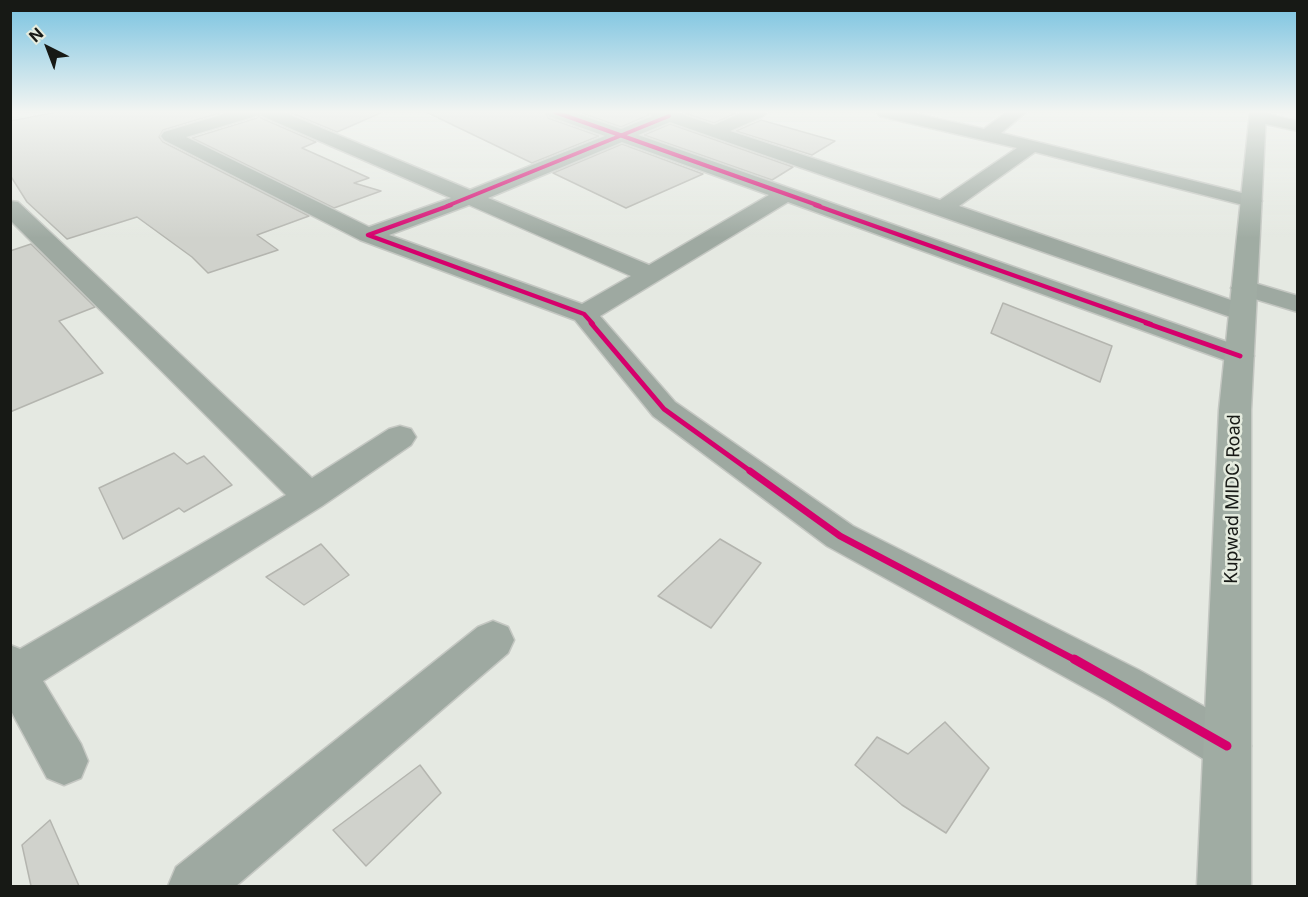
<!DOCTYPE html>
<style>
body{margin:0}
#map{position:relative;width:1308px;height:897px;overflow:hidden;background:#e5e9e2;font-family:Inter,sans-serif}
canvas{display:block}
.frame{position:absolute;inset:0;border:12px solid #171915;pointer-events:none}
.north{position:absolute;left:18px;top:18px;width:60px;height:60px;-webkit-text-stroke:4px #e5ecdf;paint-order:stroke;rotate:318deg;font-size:16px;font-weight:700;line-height:24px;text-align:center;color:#171915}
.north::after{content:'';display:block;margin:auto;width:21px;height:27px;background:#171915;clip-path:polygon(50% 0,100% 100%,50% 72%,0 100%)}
</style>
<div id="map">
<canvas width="1308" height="897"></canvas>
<div class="frame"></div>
<div class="north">N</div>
</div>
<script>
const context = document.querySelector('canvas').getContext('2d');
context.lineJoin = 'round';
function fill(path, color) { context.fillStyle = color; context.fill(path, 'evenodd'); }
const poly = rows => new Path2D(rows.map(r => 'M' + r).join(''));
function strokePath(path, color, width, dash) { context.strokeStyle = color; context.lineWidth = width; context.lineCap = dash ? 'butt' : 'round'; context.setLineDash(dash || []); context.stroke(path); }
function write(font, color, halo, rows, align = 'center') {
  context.font = font + ' Inter,sans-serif'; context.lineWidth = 5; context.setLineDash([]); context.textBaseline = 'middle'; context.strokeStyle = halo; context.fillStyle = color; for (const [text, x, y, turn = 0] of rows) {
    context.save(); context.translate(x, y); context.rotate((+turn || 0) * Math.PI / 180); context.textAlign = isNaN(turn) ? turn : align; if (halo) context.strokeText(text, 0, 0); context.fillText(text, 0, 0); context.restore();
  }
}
const building = poly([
 [57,112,223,112,163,130,159,137,163,142,309,216,257,235,278,250,208,273,192,257,137,217,67,239,27,202,10,175,10,121,57,112],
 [289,112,383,112,337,132,289,112],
 [426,112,545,112,548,118,599,136,532,163,426,112],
 [579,112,647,112,649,115,621,127,579,112],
 [682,112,735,112,736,113,714,123,682,112],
 [259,115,261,118,316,142,302,148,369,178,354,183,381,191,334,208,192,138,257,118,259,115],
 [761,120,835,141,812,155,736,131,761,120],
 [670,124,793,167,772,180,644,135,670,124],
 [622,144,703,174,626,208,553,173,622,144],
 [31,244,95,307,59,321,103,373,10,412,10,251,31,244],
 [1003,303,1112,346,1100,382,991,333,1003,303],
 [174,453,187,464,204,456,232,485,184,512,179,508,123,539,99,488,174,453],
 [720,539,761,563,711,628,658,596,720,539],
 [321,544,349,575,304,605,266,577,321,544],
 [945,722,989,768,946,833,902,805,855,765,877,737,908,754,945,722],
 [420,765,441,793,366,866,333,830,420,765],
 [50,820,79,886,31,886,22,845,50,820]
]);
const minor = poly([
 [231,112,258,112,256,116,186,137,369,227,451,198,262,116,260,112,283,112,470,190,605,136,549,116,547,112,572,112,621,129,653,116,649,112,674,112,714,125,743,112,766,112,764,116,730,131,940,200,1017,148,879,116,877,112,908,112,984,129,1007,112,1026,112,1001,133,1258,197,1262,201,1258,205,1251,207,1035,152,959,206,1251,307,1255,313,1251,319,1242,321,670,122,638,135,1250,350,1254,356,1250,362,1240,365,1230,362,788,202,600,316,675,402,853,526,1139,670,1244,729,1251,746,1244,763,1227,769,1210,763,1107,700,827,546,653,416,575,320,360,240,164,140,161,136,164,132,231,112],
 [622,142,769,195,649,265,488,198,622,142],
 [469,205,631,276,582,304,389,235,469,205],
 [1259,112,1298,121,1298,131,1252,121,1249,117,1252,113,1259,112],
 [10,201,18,202,312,478,389,429,400,426,411,429,416,437,411,445,322,506,43,681,81,744,88,761,81,778,64,785,47,778,10,709,10,645,20,649,286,495,10,220,10,201],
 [1244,280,1298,296,1298,312,1235,293,1231,288,1235,283,1244,280],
 [493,621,508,627,514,640,508,653,236,886,168,886,176,867,478,627,493,621]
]);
const primary = poly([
 [1250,112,1266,112,1251,410,1251,886,1197,886,1219,410,1250,112]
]);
const cyclewayFar4 = poly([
 [555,112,820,206],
 [447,206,669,116]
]);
const cyclewayFar3 = poly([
 [451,205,368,235,584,314,593,324],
 [815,205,1151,324]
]);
const cyclewayFar2 = poly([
 [591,323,664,409,753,473],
 [1146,323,1240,356]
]);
const cyclewayFar1 = poly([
 [750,471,840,536,1077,661]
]);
const cycleway = poly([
 [1074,659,1227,746]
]);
const streetNames = [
 ["Kupwad MIDC Road",1233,499,-89]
];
fill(building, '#d0d2cc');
strokePath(building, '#b4b5af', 1.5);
strokePath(minor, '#c4c7c2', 3);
strokePath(primary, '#c4c7c2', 3);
fill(minor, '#9ea9a1');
fill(primary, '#a0aca3');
strokePath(cyclewayFar4, '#d6006c', 4);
strokePath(cyclewayFar3, '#d6006c', 4.5);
strokePath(cyclewayFar2, '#d6006c', 5);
strokePath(cyclewayFar1, '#d6006c', 7);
strokePath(cycleway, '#d6006c', 9);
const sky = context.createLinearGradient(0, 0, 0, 238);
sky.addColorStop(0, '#78c2e0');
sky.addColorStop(0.47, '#f3f5f2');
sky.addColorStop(1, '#f3f5f200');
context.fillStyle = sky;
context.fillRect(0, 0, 1308, 238);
write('18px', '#171915', '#e5ecdf', streetNames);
</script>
